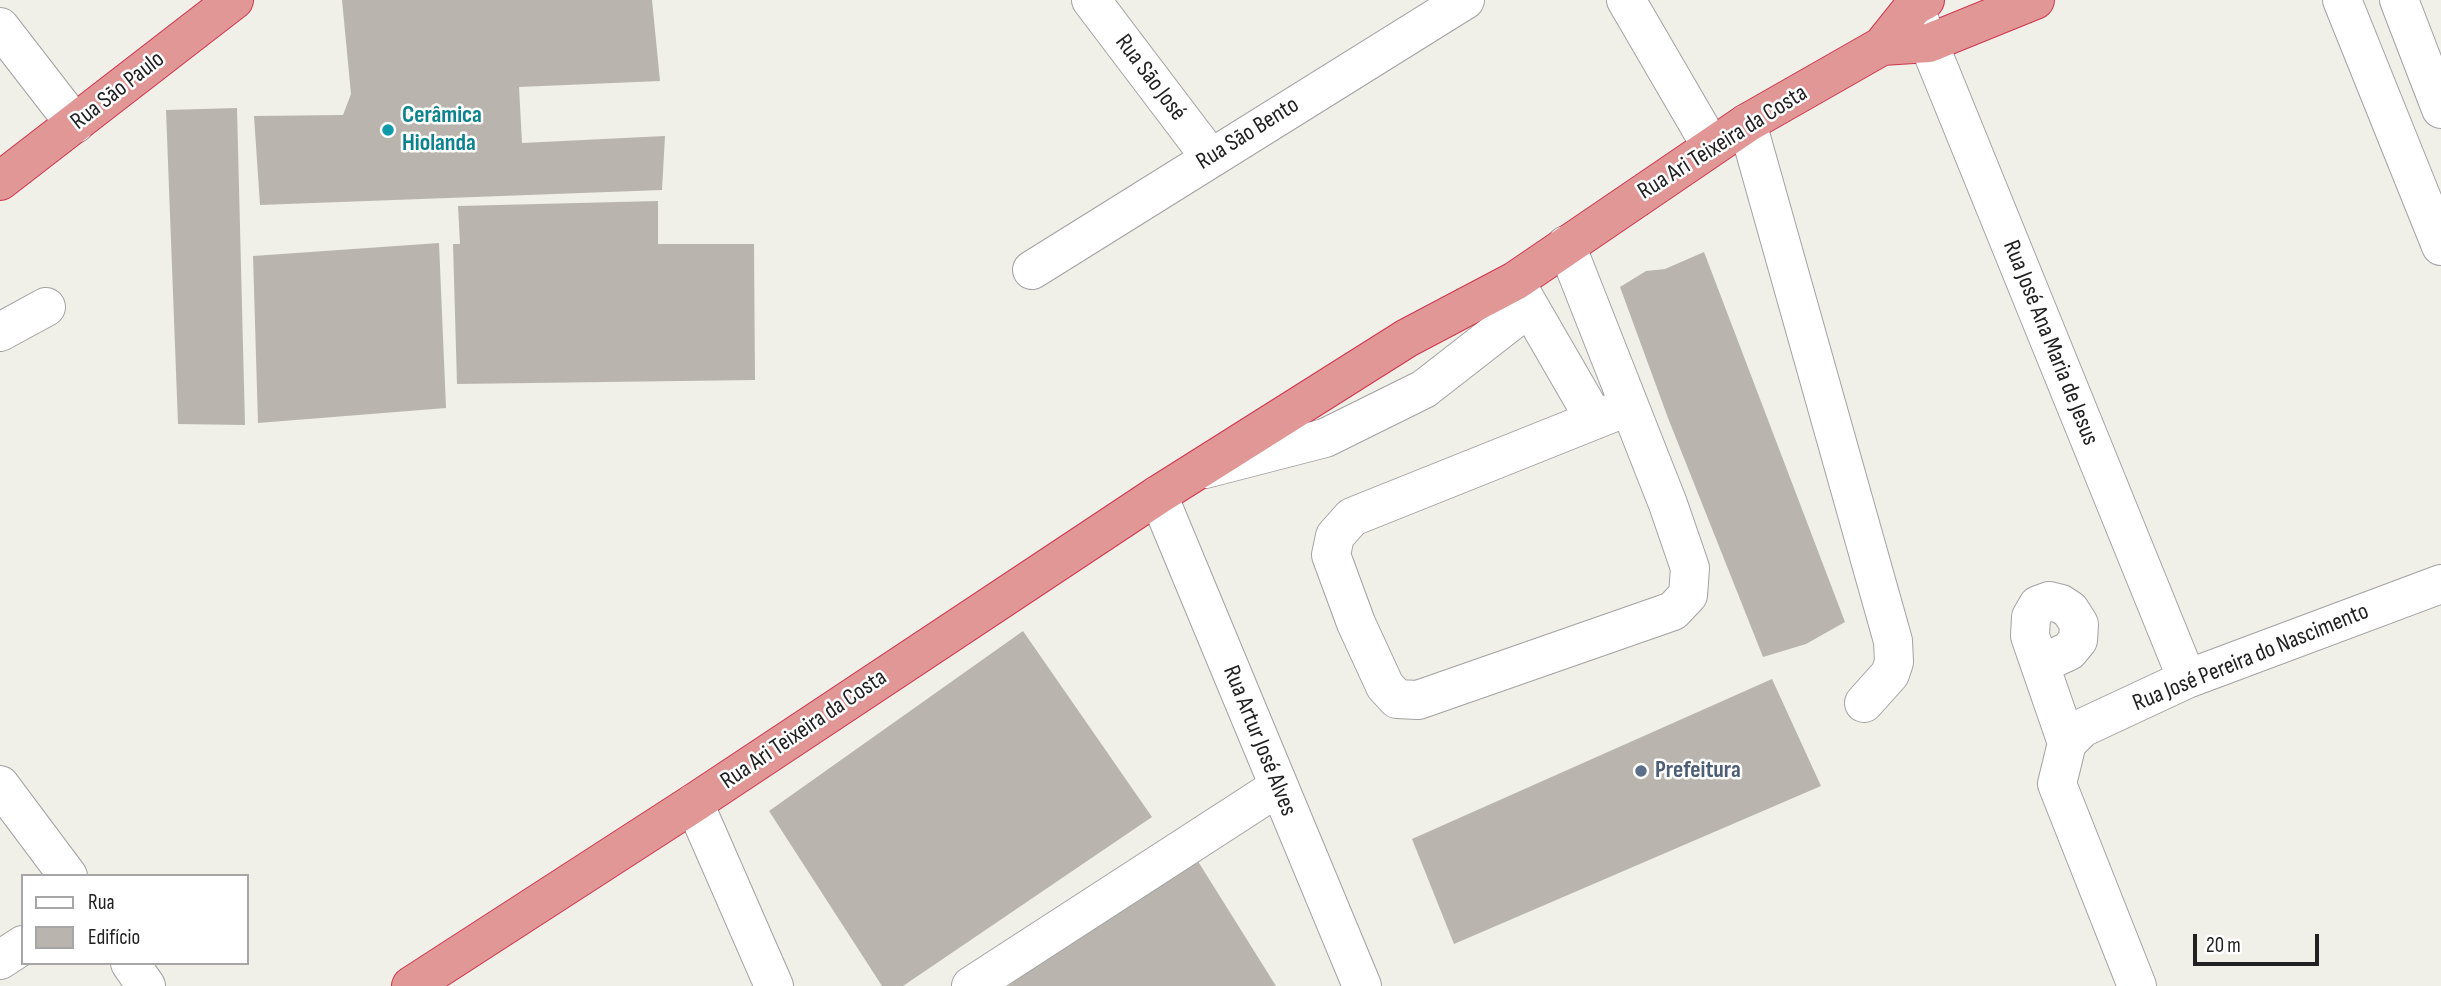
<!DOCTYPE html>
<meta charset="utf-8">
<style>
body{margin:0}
#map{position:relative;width:2441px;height:986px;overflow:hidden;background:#f0efe8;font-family:"Sofia Sans Condensed",sans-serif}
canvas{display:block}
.legend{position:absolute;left:21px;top:874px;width:228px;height:91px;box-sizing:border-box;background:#fff;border:2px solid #a6a6a6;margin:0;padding:9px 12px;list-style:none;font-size:21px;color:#212121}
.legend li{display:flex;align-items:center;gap:14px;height:35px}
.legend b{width:35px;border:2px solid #a6a6a6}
.scale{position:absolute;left:2193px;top:934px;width:126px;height:32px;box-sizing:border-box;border:4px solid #212121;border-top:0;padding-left:9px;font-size:21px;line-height:24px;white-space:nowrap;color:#212121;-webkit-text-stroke:5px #fff;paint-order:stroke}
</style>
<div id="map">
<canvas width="2441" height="986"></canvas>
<ul class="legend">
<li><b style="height:9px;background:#fff"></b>Rua</li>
<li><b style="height:19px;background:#b9b5ae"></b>Edifício</li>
</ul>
<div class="scale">20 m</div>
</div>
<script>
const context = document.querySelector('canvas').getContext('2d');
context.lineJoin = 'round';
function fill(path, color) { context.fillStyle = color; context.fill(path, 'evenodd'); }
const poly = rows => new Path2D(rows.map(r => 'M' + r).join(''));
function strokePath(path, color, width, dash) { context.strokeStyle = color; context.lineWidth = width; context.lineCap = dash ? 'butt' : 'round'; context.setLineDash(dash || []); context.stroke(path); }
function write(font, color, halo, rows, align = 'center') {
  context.font = font + ' "Sofia Sans Condensed",sans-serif'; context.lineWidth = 5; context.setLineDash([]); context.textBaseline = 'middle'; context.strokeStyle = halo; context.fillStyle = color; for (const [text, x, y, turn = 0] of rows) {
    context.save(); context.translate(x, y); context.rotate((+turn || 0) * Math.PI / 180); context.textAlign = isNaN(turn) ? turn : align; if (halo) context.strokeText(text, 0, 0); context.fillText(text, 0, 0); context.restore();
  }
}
const building = poly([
 [342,0,652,0,660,81,519,87,522,143,665,136,662,190,260,205,254,116,343,115,351,94],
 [237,108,245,425,178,424,166,110],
 [658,201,658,244,754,244,755,380,457,384,453,244,460,244,458,206],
 [439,243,446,408,258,423,253,256],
 [1704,252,1845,622,1806,644,1763,657,1668,418,1620,287,1646,271,1665,269],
 [1023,631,1152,817,903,986,882,986,769,811],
 [1772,679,1821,786,1454,944,1412,839],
 [1194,855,1276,986,1008,986]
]);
const minor = poly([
 [1091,0,1210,157],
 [1626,0,1711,146],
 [2342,0,2441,246],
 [2399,0,2441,109],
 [1916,12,2187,679],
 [0,27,75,124],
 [1747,123,1893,641,1894,662,1890,674,1864,703],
 [1566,245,1668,504,1690,568,1688,595,1673,611,1418,700,1397,699,1385,686,1356,623,1331,555,1335,536,1352,517,1627,407],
 [1032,270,1465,0],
 [1517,285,1595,420],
 [0,332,46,307],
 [1205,469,1325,438,1424,389,1528,308],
 [1158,495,1362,986],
 [2041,664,2069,651,2078,640,2079,624,2070,610,2061,604,2049,601,2038,605,2031,617,2030,636,2067,743],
 [2067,743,2082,728,2187,679,2441,584],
 [2067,743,2057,784,2137,986],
 [0,785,68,876],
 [694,803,774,986],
 [0,960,23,945],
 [130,963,146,986],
 [971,986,1278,787]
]);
const highway = poly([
 [1882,46,1929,43,2035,0],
 [0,181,234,0],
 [411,986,694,803,1158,495,1407,338,1515,281,1747,123,1882,46,1914,6,1925,0]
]);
const markers = [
 [388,130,7,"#0f9aa8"],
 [1641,771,7,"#5c6f8a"]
];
const streetNames = [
 ["Rua São José",1150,78,53],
 ["Rua São Paulo",118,91,-38],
 ["Rua São Bento",1248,134,-32],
 ["Rua Ari Teixeira da Costa",1723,143,-32],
 ["Rua José Ana Maria de Jesus",2050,343,68],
 ["Rua José Pereira do Nascimento",2251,658,-22],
 ["Rua Ari Teixeira da Costa",804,730,-34],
 ["Rua Artur José Alves",1259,741,68]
];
const cultureNames = [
 ["Cerâmica",402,116],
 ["Hiolanda",402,144]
];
const serviceNames = [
 ["Prefeitura",1655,771]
];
fill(building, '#b9b5ae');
strokePath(minor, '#a2a2a2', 40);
strokePath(highway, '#ce354d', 40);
strokePath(minor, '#fff', 38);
strokePath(highway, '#e19796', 38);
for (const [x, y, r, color] of markers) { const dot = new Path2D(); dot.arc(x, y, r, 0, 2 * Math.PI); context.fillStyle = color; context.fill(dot); strokePath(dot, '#fff', 2.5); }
write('24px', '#212121', '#fff', streetNames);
write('bold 24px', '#0d838f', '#fff', cultureNames, 'left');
write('bold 24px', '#4e5e75', '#fff', serviceNames, 'left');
</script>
